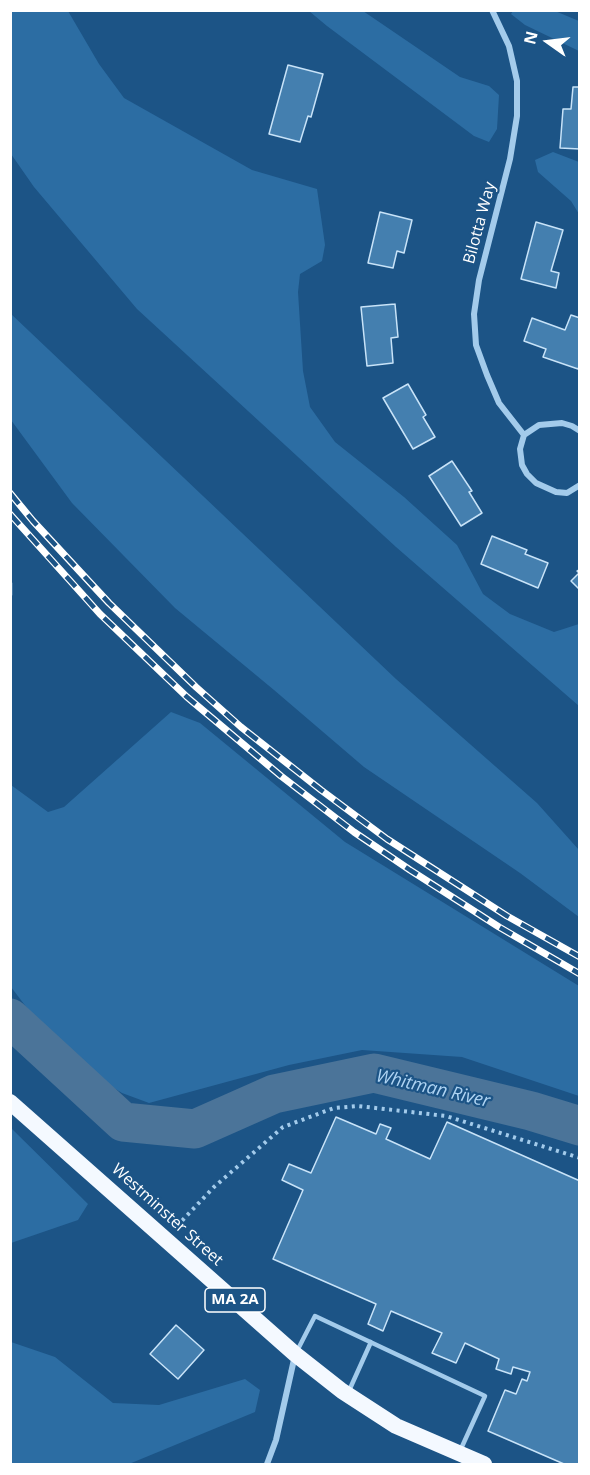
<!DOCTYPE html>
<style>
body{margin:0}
#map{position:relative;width:590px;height:1475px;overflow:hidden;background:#1c5486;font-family:"Open Sans",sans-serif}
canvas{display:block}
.frame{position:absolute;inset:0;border:12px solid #fff;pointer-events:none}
.north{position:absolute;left:518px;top:12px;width:60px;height:60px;-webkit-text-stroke:4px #1c5486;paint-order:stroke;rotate:284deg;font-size:16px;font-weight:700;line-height:24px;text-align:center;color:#fff}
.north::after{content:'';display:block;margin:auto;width:21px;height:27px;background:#fff;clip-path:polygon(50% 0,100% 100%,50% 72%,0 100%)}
</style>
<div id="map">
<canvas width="590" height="1475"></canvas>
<div class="frame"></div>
<div class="north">N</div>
</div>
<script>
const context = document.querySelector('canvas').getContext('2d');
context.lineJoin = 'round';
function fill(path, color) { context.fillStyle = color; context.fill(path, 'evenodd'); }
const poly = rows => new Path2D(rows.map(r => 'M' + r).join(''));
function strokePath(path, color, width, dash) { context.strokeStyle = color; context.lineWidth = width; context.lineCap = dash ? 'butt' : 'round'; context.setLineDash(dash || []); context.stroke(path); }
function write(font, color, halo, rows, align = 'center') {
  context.font = font + ' "Open Sans",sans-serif'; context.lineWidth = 4.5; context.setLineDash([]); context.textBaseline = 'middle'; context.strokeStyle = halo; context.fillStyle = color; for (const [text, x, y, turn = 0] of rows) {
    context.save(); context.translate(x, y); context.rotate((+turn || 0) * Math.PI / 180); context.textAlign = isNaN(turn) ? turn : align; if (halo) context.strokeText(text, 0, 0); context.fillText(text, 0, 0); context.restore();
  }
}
const green = poly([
 [10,11,68,11,99,64,124,98,252,170,317,189,325,245,322,261,300,274,298,292,303,371,310,407,335,442,404,497,457,545,483,594,510,614,554,632,579,624,579,706,396,547,137,309,34,187,11,154],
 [309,11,363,11,460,77,489,86,499,95,497,129,489,142,474,136,327,26],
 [513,11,555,11,579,21,579,51,525,25,511,14],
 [553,152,579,162,579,214,571,201,538,172,535,160],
 [10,313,396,679,537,803,579,850,579,917,520,873,364,767,274,690,175,608,72,503,11,420],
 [171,712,200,723,345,842,579,986,579,1096,462,1057,362,1050,289,1065,149,1103,122,1093,65,1058,11,987,11,785,48,812,64,807],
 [10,1127,88,1204,78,1220,11,1243],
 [11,1342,55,1357,113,1403,159,1405,245,1379,260,1390,255,1412,129,1464,11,1464]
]);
const river = poly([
 [10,1018,123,1122,195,1129,274,1094,374,1073,531,1111,580,1126]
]);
const building = poly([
 [288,65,323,74,311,117,308,116,300,142,269,134,288,65],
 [573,87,580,87,580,149,560,148,563,109,571,109,573,87],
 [380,212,412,220,404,253,397,251,393,268,368,263,380,212],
 [536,222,563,230,551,271,559,273,556,288,521,279,536,222],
 [395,304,398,337,391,338,393,363,367,366,361,307,395,304],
 [571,315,580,318,580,364,578,369,543,357,546,349,524,341,532,318,565,330,571,315],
 [408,384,426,415,423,417,435,437,413,449,383,398,408,384],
 [452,461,472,491,469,492,482,513,461,526,429,476,452,461],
 [492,536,527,550,525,554,548,563,538,588,481,564,492,536],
 [580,569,580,590,571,581,579,573,577,571,580,569],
 [336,1117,376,1134,380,1124,391,1128,386,1139,430,1159,447,1122,580,1181,580,1464,564,1464,488,1431,505,1390,516,1394,522,1379,527,1381,530,1372,513,1367,511,1374,496,1369,499,1359,465,1343,456,1363,432,1353,442,1333,391,1311,383,1331,368,1324,376,1304,273,1259,303,1190,282,1180,289,1164,311,1173,336,1117],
 [176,1325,204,1350,178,1379,150,1354,176,1325]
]);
const path = poly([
 [177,1226,214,1187,283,1127,334,1108,358,1106,446,1116,580,1158]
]);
const service = poly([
 [10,583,10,595],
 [297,1351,315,1316,485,1396,460,1451],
 [348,1393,371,1342]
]);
const minor = poly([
 [492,10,509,46,517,81,517,116,510,159,479,280,474,314,476,345,487,375,499,403,524,435],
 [580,431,572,426,562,423,539,425,524,435,520,449,522,465,527,474,536,483,556,492,567,493,580,485],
 [267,1464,276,1440,295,1355]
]);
const trunk = poly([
 [10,1102,295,1354,342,1391,396,1426,484,1464]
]);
const rail = poly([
 [10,493,33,521,109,603,196,687,241,727,321,790,387,839,507,916,580,957],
 [10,514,100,614,187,697,281,776,354,832,410,870,499,927,580,974]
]);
const shields = [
 [235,1300,60]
];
const shieldNames = [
 ["MA 2A",235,1300]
];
const streetNames = [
 ["Bilotta Way",480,223,-75],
 ["Westminster Street",167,1215,42]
];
const waterNames = [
 ["Whitman River",433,1089,13]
];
fill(green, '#2c6da3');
strokePath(river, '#4b7499', 39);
fill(building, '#447faf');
strokePath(building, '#c8e3f8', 1.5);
strokePath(path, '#a3cbeb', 4, [3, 4.5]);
strokePath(service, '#a3cbeb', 4.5);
strokePath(minor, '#a3cbeb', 6);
strokePath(trunk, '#f4f9ff', 16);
strokePath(rail, '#fff', 7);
strokePath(rail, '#1c5486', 4.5, [14]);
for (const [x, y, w] of shields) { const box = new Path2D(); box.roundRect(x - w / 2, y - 12, w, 24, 4.5); context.fillStyle = '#1c5486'; context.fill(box); strokePath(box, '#fff', 1.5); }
write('bold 15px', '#fff', null, shieldNames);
write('16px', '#fff', '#1c5486', streetNames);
write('italic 18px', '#afd4f3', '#1c5486', waterNames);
</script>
